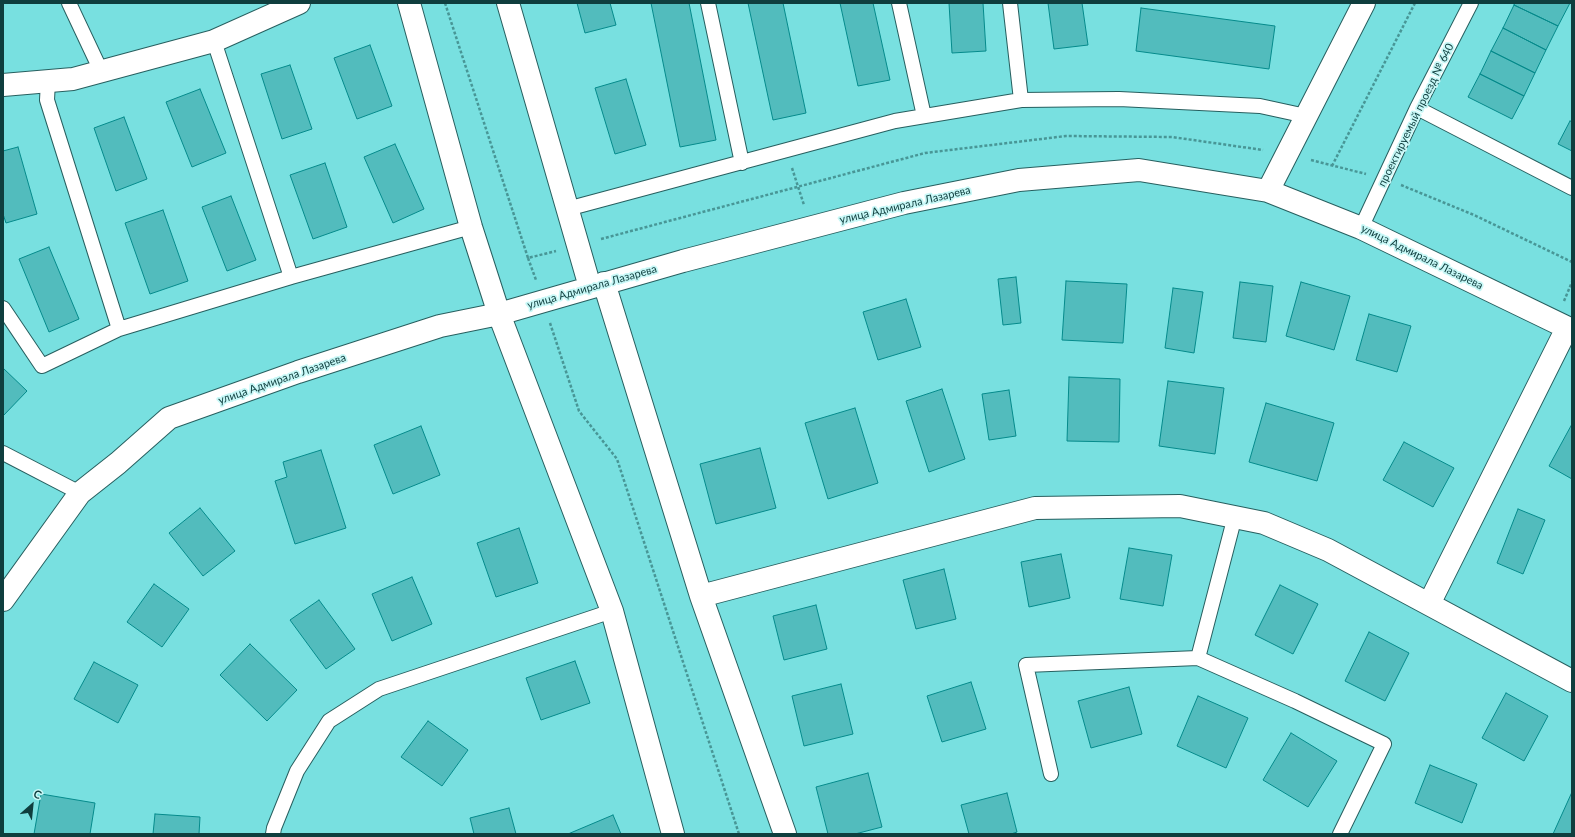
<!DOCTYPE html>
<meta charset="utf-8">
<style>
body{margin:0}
#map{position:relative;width:1575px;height:837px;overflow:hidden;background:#78e0e0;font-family:Lato,sans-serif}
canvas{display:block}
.frame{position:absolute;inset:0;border:4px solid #0f3e3e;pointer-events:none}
.north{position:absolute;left:12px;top:785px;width:40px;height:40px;-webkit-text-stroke:3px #c8f8f7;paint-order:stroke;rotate:27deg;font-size:11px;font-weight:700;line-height:16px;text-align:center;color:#0f3e3e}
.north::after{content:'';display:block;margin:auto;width:14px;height:18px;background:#0f3e3e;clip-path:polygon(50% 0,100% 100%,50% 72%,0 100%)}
</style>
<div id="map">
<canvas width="1575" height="837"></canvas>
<div class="frame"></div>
<div class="north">С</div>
</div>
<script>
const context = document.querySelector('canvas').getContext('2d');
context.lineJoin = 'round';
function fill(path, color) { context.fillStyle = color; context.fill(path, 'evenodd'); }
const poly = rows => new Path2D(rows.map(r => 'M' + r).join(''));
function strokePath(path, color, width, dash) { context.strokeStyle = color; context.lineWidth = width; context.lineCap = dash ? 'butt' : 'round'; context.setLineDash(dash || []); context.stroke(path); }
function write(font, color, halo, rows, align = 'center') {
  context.font = font + ' Lato,sans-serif'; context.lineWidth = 3.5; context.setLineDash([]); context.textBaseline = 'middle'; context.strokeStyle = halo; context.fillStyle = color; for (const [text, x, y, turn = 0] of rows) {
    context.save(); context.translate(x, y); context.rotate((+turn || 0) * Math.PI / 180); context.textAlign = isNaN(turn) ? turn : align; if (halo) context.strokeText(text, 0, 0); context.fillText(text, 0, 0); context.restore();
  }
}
const building = poly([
 [577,3,610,3,616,25,585,33,577,3],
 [651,3,689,3,716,140,680,147,651,3],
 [748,3,783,3,806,113,773,120,748,3],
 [840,3,873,3,890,80,858,86,840,3],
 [949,3,983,3,986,51,952,53,949,3],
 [1048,3,1082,3,1088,45,1054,49,1048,3],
 [1515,3,1570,3,1558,26,1514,5,1515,3],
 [1514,5,1558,26,1546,50,1503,28,1514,5],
 [1141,8,1275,26,1269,69,1136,51,1141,8],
 [1503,28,1546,50,1535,73,1491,51,1503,28],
 [370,45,392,106,357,119,334,58,370,45],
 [1491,51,1535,73,1524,96,1480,74,1491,51],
 [290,65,312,129,282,139,261,74,290,65],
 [1480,74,1524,96,1512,119,1468,97,1480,74],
 [626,79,646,145,615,154,595,88,626,79],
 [200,89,226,153,192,167,166,102,200,89],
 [124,117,147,179,116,191,94,128,124,117],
 [1570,121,1572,122,1572,151,1558,144,1570,121],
 [395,144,424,209,393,223,364,157,395,144],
 [18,147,37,214,6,223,3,214,3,151,18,147],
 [325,163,347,227,313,239,290,175,325,163],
 [231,196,256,260,227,271,202,207,231,196],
 [163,210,188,281,150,294,125,223,163,210],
 [49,247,79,319,49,332,19,259,49,247],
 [1016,277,1021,323,1003,325,998,279,1016,277],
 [1066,281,1127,284,1123,343,1062,340,1066,281],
 [1240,282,1273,286,1266,342,1233,338,1240,282],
 [1301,282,1350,296,1334,350,1286,336,1301,282],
 [1173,288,1203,292,1194,353,1165,348,1173,288],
 [906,299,921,347,878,360,863,312,906,299],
 [1369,314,1411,326,1397,372,1356,360,1369,314],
 [3,368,27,391,3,416,3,368],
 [1069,377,1120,379,1119,442,1067,441,1069,377],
 [1168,381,1224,388,1215,454,1159,446,1168,381],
 [942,389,965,459,929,472,906,401,942,389],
 [1009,390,1016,436,989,440,982,394,1009,390],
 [1266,403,1334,423,1317,481,1249,462,1266,403],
 [855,408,878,483,828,499,805,423,855,408],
 [1572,424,1572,479,1549,466,1572,424],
 [421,426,440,475,393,494,374,445,421,426],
 [1404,442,1454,468,1433,507,1383,480,1404,442],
 [760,448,776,508,716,524,700,464,760,448],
 [321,450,346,528,295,544,275,481,287,477,283,462,321,450],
 [200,508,235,551,203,576,169,533,200,508],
 [1518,509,1545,520,1523,574,1497,563,1518,509],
 [519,528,538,583,496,597,477,543,519,528],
 [1129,548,1172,555,1163,606,1120,599,1129,548],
 [1061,554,1070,598,1029,607,1021,562,1061,554],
 [944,569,956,619,916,629,903,580,944,569],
 [412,577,432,624,392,641,372,594,412,577],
 [154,584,189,609,162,647,127,622,154,584],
 [1280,585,1318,604,1293,654,1255,635,1280,585],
 [319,600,355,649,326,669,290,620,319,600],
 [816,605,827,649,784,660,773,616,816,605],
 [1369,632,1409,653,1385,701,1345,681,1369,632],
 [250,644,297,690,267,721,220,675,250,644],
 [575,661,590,703,541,720,526,678,575,661],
 [94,662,138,685,118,723,74,699,94,662],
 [971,682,986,729,942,742,927,696,971,682],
 [841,684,853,734,804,746,792,696,841,684],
 [1129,687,1142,734,1091,748,1078,701,1129,687],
 [1506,693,1548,716,1524,761,1482,738,1506,693],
 [1198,696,1248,718,1226,768,1177,746,1198,696],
 [428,721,468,750,442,786,401,757,428,721],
 [1291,733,1337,761,1308,807,1263,780,1291,733],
 [1430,765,1477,784,1462,823,1415,803,1430,765],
 [868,773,882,827,855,834,828,834,816,787,868,773],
 [1572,792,1572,834,1553,834,1572,792],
 [1007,793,1017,832,1011,834,969,834,961,805,1007,793],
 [41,794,95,803,90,834,34,834,41,794],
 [509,808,516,834,474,834,470,818,509,808],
 [155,814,200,817,199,834,153,834,155,814],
 [613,815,621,834,568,834,613,815]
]);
const path = poly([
 [445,3,528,258,556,251],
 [1311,160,1366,174],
 [1332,166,1415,3],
 [792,168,804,205],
 [1401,185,1474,215,1572,262],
 [601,239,925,153,1066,136,1172,137,1263,150],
 [528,258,536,280],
 [1564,301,1572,282],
 [550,323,579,411,617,459,739,834]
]);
const lane = poly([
 [69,3,101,71],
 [708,3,742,163],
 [899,3,924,116],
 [1010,3,1021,100],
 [214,41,291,277],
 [48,81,47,100,119,329],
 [1417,108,1572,188],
 [567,209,895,121,1021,100,1119,99,1260,106,1306,116],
 [1361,228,1417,108,1471,3],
 [3,308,42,366,119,329,291,277,471,227],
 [3,453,80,493],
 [1198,658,1235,516],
 [1051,774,1026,665,1198,658,1295,701,1384,744,1340,834],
 [273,834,274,828,297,771,329,721,379,689,612,611]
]);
const street = poly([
 [409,3,471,227,499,314,612,611,673,834],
 [508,3,590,287],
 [1364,3,1268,191,1361,228,1572,330],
 [3,85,73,79,214,41,299,3],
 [604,283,701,596,785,834],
 [701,596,1035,508,1180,506,1264,523,1328,550,1572,681],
 [3,600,80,493,118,463,169,418,298,372,440,326,499,314,683,261,904,203,1019,180,1139,170,1268,191],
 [1429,604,1567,328]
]);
const streetNames = [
 ["проектируемый проезд № 640",1416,115,-64],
 ["улица Адмирала Лазарева",905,205,-13],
 ["улица Адмирала Лазарева",1422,257,26],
 ["улица Адмирала Лазарева",592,287,-16],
 ["улица Адмирала Лазарева",282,379,-19]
];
fill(building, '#52bcbd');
strokePath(building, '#058a8b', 1);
strokePath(lane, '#275f5f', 16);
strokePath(street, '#275f5f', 24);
strokePath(path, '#489696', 2.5, [3, 2]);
strokePath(lane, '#fff', 14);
strokePath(street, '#fff', 22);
write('11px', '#0f3e3e', '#c8f8f7', streetNames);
</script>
